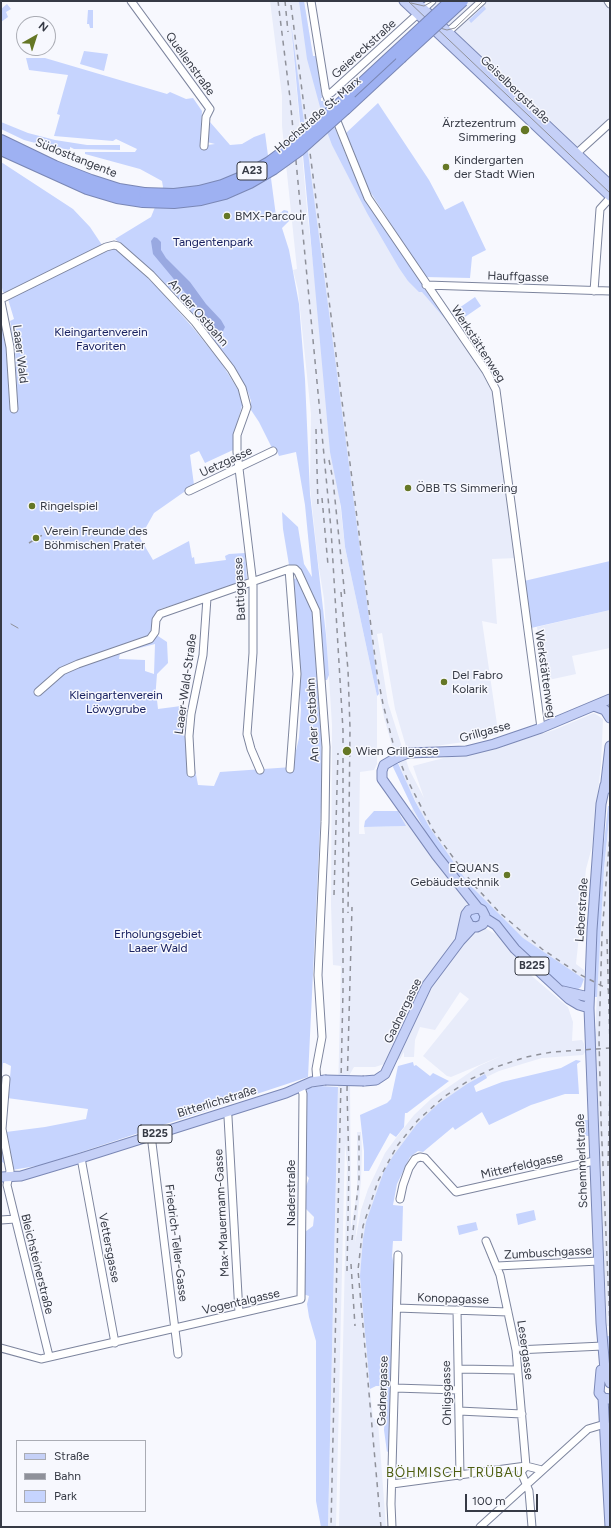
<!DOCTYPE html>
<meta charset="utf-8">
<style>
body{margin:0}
#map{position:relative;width:611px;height:1528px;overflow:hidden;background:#f7f8fe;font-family:Figtree,sans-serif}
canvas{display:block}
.frame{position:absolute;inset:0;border:2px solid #363a45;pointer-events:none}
.legend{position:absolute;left:16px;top:1440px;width:130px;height:72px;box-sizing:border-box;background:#f7f8fe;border:1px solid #aaacb4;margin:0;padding:5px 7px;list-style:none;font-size:12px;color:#363a45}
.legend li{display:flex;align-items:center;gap:8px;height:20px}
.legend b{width:20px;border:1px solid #aaacb4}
.north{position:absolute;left:16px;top:16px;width:40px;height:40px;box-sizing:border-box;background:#f7f8fe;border:1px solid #aaacb4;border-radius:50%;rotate:39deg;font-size:11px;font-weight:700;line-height:16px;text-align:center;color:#363a45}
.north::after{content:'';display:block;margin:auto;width:14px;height:18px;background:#657726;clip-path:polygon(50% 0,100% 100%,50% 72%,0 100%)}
.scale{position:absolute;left:465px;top:1494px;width:73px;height:18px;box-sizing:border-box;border:2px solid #363a45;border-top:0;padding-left:5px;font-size:12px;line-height:14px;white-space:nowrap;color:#363a45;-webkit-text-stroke:3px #f7f8fe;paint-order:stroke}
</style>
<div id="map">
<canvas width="611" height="1528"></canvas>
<div class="frame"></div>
<ul class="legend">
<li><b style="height:5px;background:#c5d0f7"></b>Straße</li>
<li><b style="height:5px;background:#8f919a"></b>Bahn</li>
<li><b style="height:11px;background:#c6d4fe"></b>Park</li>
</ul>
<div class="north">N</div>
<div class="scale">100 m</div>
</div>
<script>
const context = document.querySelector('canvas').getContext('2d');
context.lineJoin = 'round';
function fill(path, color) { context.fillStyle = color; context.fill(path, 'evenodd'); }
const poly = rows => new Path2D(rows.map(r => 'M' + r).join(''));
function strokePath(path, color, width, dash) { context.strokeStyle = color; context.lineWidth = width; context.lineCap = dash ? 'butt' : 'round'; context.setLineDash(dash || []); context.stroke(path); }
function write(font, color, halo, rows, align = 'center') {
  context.font = font + ' Figtree,sans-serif'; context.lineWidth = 3; context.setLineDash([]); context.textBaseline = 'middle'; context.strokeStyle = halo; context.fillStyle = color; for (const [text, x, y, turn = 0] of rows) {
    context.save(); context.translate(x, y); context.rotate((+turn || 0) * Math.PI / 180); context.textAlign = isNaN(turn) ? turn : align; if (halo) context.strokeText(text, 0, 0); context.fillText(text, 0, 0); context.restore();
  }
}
const built = poly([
 [270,1,304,1,313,56,316,56,322,98,321,98,321,101,323,101,327,109,364,199,486,376,496,396,517,558,492,559,497,624,482,621,498,731,497,735,464,742,407,750,395,709,382,633,377,634,388,703,409,769,424,798,413,766,451,756,492,749,554,730,594,713,603,719,601,764,592,847,586,869,576,964,584,970,584,979,522,938,468,883,442,848,421,812,408,786,392,746,384,717,374,668,292,37,307,210,345,547,377,696,377,764,374,770,360,772,359,834,365,834,364,827,405,826,402,817,413,809,429,838,464,882,477,904,485,928,497,935,523,963,526,971,568,1007,573,1022,572,1041,582,1040,584,1044,585,1052,583,1055,542,1058,499,1071,472,1084,394,1159,365,1342,373,1418,378,1421,386,1527,339,1527,347,1164,345,1142,336,1527,328,1527,341,966,333,965,331,905,332,725,324,599,318,562,310,487,311,414,298,290,293,270,297,269,282,126,282,96],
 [460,992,469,999,423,1056,447,1076,451,1077,501,1056,479,1066,431,1099,414,1115,396,1138,385,1153,368,1189,361,1210,355,1243,361,1180,362,1151,361,1132,357,1132,357,1190,351,1230,350,1074,354,1067,375,1067,400,1059,404,1052,404,1057,414,1057,415,1040,420,1027,435,1030],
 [408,1,610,1,610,122,576,154],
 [610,610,610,648,572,656,576,674,544,681,537,627],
 [610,809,610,1326,607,1326,595,1036,601,903]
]);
const green = poly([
 [299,1,304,1,313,56,316,56,322,98,321,98,321,101,323,101,327,109,364,199,452,327,422,292,419,292,408,281,399,268,367,213,332,145,326,129,307,59],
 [7,4,11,9,6,12,8,17,1,22,1,9],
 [484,6,486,9,471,23,469,20],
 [88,10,93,10,93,28,90,28,89,24,87,24],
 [291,23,379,694,377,696,345,547,341,507,330,452],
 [84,51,108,54,104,71,80,64],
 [26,58,45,58,167,94,170,92,186,99,193,98,202,111,200,146,215,144,207,142,210,122,230,145,242,144,254,137,265,133,276,216,284,210,288,211,289,221,282,228,289,250,299,304,305,379,310,494,326,635,329,675,327,680,325,680,319,611,300,569,289,565,283,529,282,512,298,527,304,564,312,577,305,505,296,452,279,456,275,447,272,448,259,422,251,410,251,401,248,392,225,356,191,312,140,261,115,239,151,217,163,187,162,181,140,169,85,154,85,152,135,152,137,149,116,139,113,141,54,136,60,115,57,114,68,75,29,70],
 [378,103,429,180,445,210,463,201,486,250,472,257,470,278,425,277,369,190,346,133],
 [1,122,28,133,55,140,87,145,120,145,120,150,74,149,70,147,70,150,39,144,24,140,1,129],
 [1,162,73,209,90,227,102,245,6,293,3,292,1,284],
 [111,247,118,250,157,287,194,329,222,364,240,393,243,402,233,438,233,450,205,463,199,451,190,455,194,485,154,513,140,538,153,560,189,541,192,558,194,557,195,564,226,560,225,556,229,554,245,553,247,579,246,583,160,609,155,615,152,622,152,629,158,636,167,642,168,663,157,674,155,700,157,700,158,709,181,706,187,708,184,731,180,731,180,735,192,737,194,764,198,785,214,786,220,772,292,767,299,738,301,710,293,579,298,578,314,615,321,718,322,786,308,1077,42,1165,12,1170,1,1161,1,1131,6,1132,45,1127,86,1119,88,1109,7,1098,7,1092,9,1089,11,1066,5,1063,3,1063,1,1084,1,324,6,347,10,408,17,394,15,351,10,321,14,319,8,299],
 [155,644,154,674,145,671,145,660,119,659,120,653],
 [475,297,481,306,465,317,459,308],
 [610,561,610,610,531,628,524,581],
 [397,761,415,801,430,828,468,883,523,938,584,979,581,987,577,990,565,988,558,982,532,961,477,904,463,881,429,838,413,809,393,767,394,762],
 [608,806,610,806,610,809,604,869,597,997,593,997,598,896],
 [374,811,398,811,406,826,364,827,365,821],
 [477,911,482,916,477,925,469,920,469,914],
 [593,1026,595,1026,596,1036,596,1073,600,1165,597,1165],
 [576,1060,581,1061,577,1064,579,1094,565,1094,531,1105,489,1125,482,1112,455,1130,453,1127,423,1152,418,1151,410,1157,397,1184,393,1205,403,1206,402,1241,393,1241,392,1256,396,1274,390,1450,387,1452,384,1430,385,1412,384,1390,382,1386,376,1386,370,1389,360,1276,363,1239,366,1222,384,1171,393,1156,417,1124,438,1104,467,1084,485,1074,487,1078,474,1086,476,1092,502,1082,561,1068],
 [413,1062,414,1066,416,1065,430,1076,433,1073,449,1081,407,1113,405,1113,404,1127,396,1137,390,1133,369,1171,364,1171,364,1151,360,1115,387,1103,391,1099,398,1066],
 [321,1086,338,1087,328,1527,321,1527,316,1501,316,1341,309,1317,307,1304,309,1296,303,1294,304,1266,306,1261,304,1258,305,1232,313,1226,314,1217,306,1209,305,1189,309,1178,304,1173,306,1091,309,1088],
 [584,1120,588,1120,589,1136,584,1136],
 [534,1210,536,1220,518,1225,516,1214],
 [476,1222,478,1230,459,1235,457,1226],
 [605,1336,610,1336,610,1376]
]);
const water = poly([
 [154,237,157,238,161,242,161,250,166,258,190,282,206,304,221,320,225,327,223,331,217,330,212,325,153,254,151,241]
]);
const minor = poly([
 [131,1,210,109,206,117,204,146],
 [311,1,326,94,368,198,486,371,496,390,541,728],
 [608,1,610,4],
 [448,32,482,1],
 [326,94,331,93,432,1],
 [576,154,610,123],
 [426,285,610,291],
 [594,291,600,209,610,198],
 [1,299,106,247,114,245,118,246,151,275,195,322,231,369,242,388,247,407,237,435,237,452,253,585,253,653,247,734,251,749,260,770],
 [1,302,10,347,14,409],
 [189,491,273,451],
 [289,569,297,674,290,769],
 [38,692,62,671,78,664,150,639,155,632,156,620,160,614,289,569,295,569,298,572,316,611,326,747,325,822,318,975,322,1037,316,1069,317,1081],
 [191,773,189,736,191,714,203,655,207,598],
 [6,1079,2,1129,10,1171,7,1185,49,1356],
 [227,1112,228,1117,239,1313],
 [151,1135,178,1354],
 [81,1158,115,1343],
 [400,1199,403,1185,409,1168,415,1159,420,1157,425,1158,456,1192,594,1161],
 [1,1220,15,1219],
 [486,1241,500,1275,516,1350,526,1466],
 [497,1266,599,1261],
 [397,1308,508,1312],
 [457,1310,460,1476],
 [1,1348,41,1359,301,1299,303,1094,301,1087],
 [516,1350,603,1346],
 [458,1369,517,1370],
 [395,1388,458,1390],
 [459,1411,522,1414],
 [526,1466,521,1472,529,1491,532,1527],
 [392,1484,526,1466,542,1470],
 [392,1527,391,1504,398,1255],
 [480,1527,588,1429,605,1424]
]);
const major = poly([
 [404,1,610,196],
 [415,1,610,185],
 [594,706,605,710,610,718],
 [408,753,466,751,494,744,541,728,610,699],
 [396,758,384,765,382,771,382,779,436,855,478,908],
 [605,785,601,804,592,930,589,1008,601,1323,605,1370,610,1383],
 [605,790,610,746],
 [485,918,496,925,515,949,569,999,579,1005,589,1008],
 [460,941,466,914,469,910,478,908,482,910,485,916,483,924,477,927,470,926,466,919],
 [563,991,589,997],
 [364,1081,376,1080,385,1074,427,985,460,941,473,927],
 [1,1177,21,1176,81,1158,286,1093,311,1082,325,1080],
 [601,1370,599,1393,603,1398,610,1399],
 [603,1398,610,1527]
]);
const highway = poly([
 [340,103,351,93],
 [346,109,401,58],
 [1,140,55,166,91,180,119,189,144,193],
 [1,150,87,189,117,198,143,202]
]);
const tram = poly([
 [408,1,610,193],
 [411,3,424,6,433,1],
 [440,28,447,30,455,28,483,1],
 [11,624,18,628]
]);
const rail = poly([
 [278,1,290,98,331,529,343,730,343,991,331,1527],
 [285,1,288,32],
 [291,5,377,673,383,704,394,747,408,781,433,830,472,883,500,913,542,949,579,974,610,990],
 [316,429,318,507],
 [329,460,333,480,345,597],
 [322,498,328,565],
 [29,543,44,534],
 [341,592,348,670,350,728,348,913],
 [334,895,338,753],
 [607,939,610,1047],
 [608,1166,610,1088],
 [352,1240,359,1179,359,1132],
 [351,1264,355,1326],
 [347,1271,349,1167,347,1091,352,907],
 [610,1326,601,1120,599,1040,602,934,610,834],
 [381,1527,358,1270,363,1226,378,1181,397,1146,418,1120,445,1096,471,1079,496,1067,526,1057,552,1052,610,1048]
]);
const majorBridge = poly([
 [396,758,408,753],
 [325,1080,364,1081]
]);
const highwayBridge = poly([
 [401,58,463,1],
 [351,93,450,1],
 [144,193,174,194,199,191,222,185,246,175,269,162,293,144,340,103],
 [143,202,174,203,201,200,225,194,250,183,274,169,299,151,346,109]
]);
const markers = [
 [525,130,5,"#657726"],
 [446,167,4,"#657726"],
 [227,216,4,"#657726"],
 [408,488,4,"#657726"],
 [32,506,4,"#657726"],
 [36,538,4,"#657726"],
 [444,682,4,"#657726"],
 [347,751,5,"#657726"],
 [507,875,4,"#657726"]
];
const shields = [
 [252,171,30],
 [532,966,34],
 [155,1134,34]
];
const shieldNames = [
 ["A23",252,171],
 ["B225",532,966],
 ["B225",155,1134]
];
const streetNames = [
 ["Geiereckstraße",364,49,-42],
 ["Quellenstraße",190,64,54],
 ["Geiselbergstraße",515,90,44],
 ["Hochstraße St. Marx",318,115,-41],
 ["Südosttangente",76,158,22],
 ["Hauffgasse",518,277,2],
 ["An der Ostbahn",198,313,49],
 ["Werkstättenweg",478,344,57],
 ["Laaer Wald",20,354,83],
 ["Uetzgasse",226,462,-25],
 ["Battiggasse",240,589,-93],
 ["Werkstättenweg",545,674,82],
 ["Laaer-Wald-Straße",186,684,-82],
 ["An der Ostbahn",313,720,-93],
 ["Grillgasse",485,732,-15],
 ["Leberstraße",582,910,-86],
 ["Gadnergasse",403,1011,-64],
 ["Bitterlichstraße",217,1102,-17],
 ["Schemmerlstraße",582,1161,-92],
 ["Mitterfeldgasse",522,1166,-13],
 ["Naderstraße",291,1193,-90],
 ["Max-Mauermann-Gasse",222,1213,-93],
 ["Friedrich-Teller-Gasse",176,1243,83],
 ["Vettersgasse",109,1248,79],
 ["Zumbuschgasse",548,1253,-3],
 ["Bleichsteinerstraße",37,1264,76],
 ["Konopagasse",453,1299,2],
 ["Vogentalgasse",241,1302,-13],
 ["Lesergasse",525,1350,82],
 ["Gadnergasse",383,1391,-88],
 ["Ohligsgasse",447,1393,-91]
];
const poiNames = [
 ["Ärztezentrum",516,123,"right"],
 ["Simmering",516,137,"right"],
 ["Kindergarten",454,160],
 ["der Stadt Wien",454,174],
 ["BMX-Parcour",235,216],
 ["ÖBB TS Simmering",416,488],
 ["Ringelspiel",40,506],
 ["Verein Freunde des",44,531],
 ["Böhmischen Prater",44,545],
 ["Del Fabro",452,675],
 ["Kolarik",452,689],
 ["Wien Grillgasse",356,751],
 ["EQUANS",499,868,"right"],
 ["Gebäudetechnik",499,882,"right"]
];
const parkNames = [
 ["Tangentenpark",213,242],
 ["Kleingartenverein",101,332],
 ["Favoriten",101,346],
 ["Kleingartenverein",116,695],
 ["Löwygrube",116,709],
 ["Erholungsgebiet",158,934],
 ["Laaer Wald",158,948]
];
const neighbourhoodNames = [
 ["BÖHMISCH TRÜBAU",455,1473]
];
fill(built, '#e8ecfa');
fill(green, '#c6d4fe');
fill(water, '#99a9e1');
strokePath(minor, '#7d859e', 9);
strokePath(major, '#7a87b5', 11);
strokePath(highway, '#7a87b5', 12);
strokePath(minor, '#fff', 7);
strokePath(major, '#c5d0f7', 9);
strokePath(highway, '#9eb1f2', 10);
strokePath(tram, '#8f919a', 1);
strokePath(rail, '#8f919a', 1.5, [5, 5]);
strokePath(majorBridge, '#7a87b5', 11, []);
strokePath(highwayBridge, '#7a87b5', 12, []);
strokePath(majorBridge, '#c5d0f7', 9);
strokePath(highwayBridge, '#9eb1f2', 10);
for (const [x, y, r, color] of markers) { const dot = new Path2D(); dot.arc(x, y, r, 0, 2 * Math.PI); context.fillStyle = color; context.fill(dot); strokePath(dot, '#f7f8fe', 1.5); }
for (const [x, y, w] of shields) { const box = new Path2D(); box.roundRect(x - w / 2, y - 9, w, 18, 3); context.fillStyle = '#f7f8fe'; context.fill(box); strokePath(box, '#363a45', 1); }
write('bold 11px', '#363a45', null, shieldNames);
write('12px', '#363a45', '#f7f8fe', streetNames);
write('12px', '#363a45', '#f7f8fe', poiNames, 'left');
write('12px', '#182161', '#f7f8fe', parkNames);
context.letterSpacing = '1px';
write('13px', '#4e5e11', '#f7f8fe', neighbourhoodNames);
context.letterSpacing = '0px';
</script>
